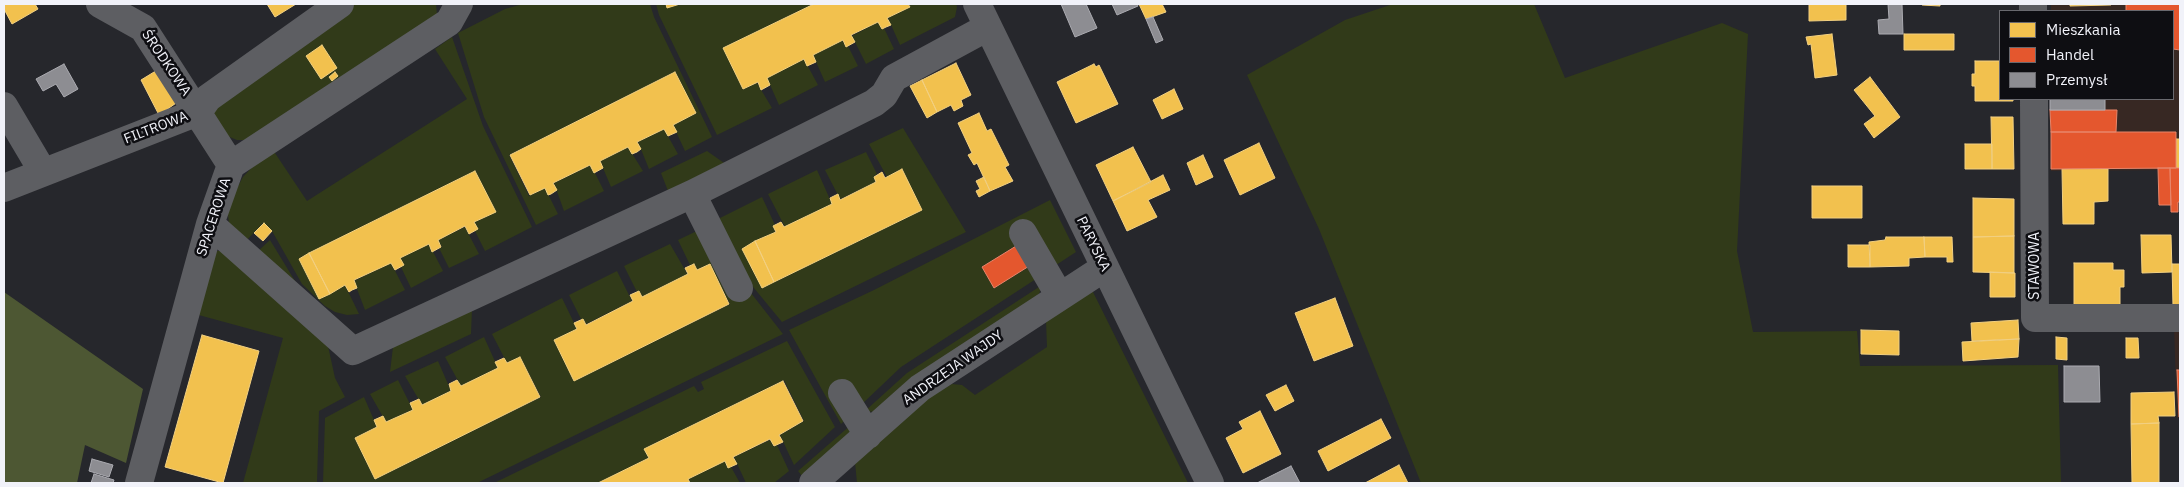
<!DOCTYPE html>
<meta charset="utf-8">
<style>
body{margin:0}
#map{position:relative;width:2184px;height:487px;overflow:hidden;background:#26272c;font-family:"IBM Plex Sans",sans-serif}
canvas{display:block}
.frame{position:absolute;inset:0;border:5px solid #f1f2f9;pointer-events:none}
.legend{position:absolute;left:1999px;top:10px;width:175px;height:90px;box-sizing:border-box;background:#0e0e12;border:1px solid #69696e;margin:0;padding:6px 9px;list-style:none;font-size:15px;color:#f1f2f9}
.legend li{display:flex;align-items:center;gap:10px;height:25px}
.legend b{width:25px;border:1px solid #69696e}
</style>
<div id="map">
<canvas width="2184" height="487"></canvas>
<div class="frame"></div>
<ul class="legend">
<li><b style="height:14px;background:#f2c14e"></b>Mieszkania</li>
<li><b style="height:14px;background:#e4572e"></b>Handel</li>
<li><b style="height:14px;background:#8d8d92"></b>Przemysł</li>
</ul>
</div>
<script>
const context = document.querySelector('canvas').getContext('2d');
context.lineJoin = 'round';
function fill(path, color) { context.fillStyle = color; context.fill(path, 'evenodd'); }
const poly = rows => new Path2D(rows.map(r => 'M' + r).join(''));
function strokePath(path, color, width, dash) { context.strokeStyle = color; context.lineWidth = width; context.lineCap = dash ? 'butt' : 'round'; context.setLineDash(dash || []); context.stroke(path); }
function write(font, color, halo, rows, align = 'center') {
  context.font = font + ' "IBM Plex Sans",sans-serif'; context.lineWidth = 5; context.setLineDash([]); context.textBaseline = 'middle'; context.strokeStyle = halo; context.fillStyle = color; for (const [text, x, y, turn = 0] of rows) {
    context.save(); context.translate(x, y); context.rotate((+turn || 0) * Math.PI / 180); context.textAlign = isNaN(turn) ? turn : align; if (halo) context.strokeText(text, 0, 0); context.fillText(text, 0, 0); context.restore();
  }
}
const commercial = poly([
 [2051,4,2180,4,2180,170,2051,171,2051,99,2173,99,2173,11,2051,11],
 [2174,327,2180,327,2180,418,2177,418]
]);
const green = poly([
 [356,4,436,4,437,15,247,140,237,140,220,133,212,118,214,104],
 [523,4,650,4,654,17,712,137,685,151,673,125,696,113,675,72,509,155,529,196,545,188,558,214,536,225,484,117,458,33,505,9],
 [656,4,813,4,724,48,743,89,757,83,772,108,717,135,659,15],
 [909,4,956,4,957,7,955,17,900,45,888,18,910,7],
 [1393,4,1534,4,1565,78,1722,23,1748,34,1737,251,1753,332,1857,331,1860,366,2058,365,2061,483,1421,483,1319,229,1247,75,1345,20],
 [878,22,882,29,884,28,894,49,866,64,852,36],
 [452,37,483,126,532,227,485,251,475,231,478,229,474,222,496,212,475,171,309,253,329,294,345,285,359,314,347,315,335,312,325,306,302,284,272,231,263,223,245,242,229,223,227,207,243,177,271,147,307,201,467,99,435,49],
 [842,40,846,47,848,46,858,66,825,82,813,55],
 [804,59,818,85,779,105,767,78],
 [903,128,966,232,782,322,749,282,714,221,762,197,775,225,773,226,776,232,754,242,774,282,922,210,902,169,887,177,869,144],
 [664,129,678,154,649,169,638,142],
 [628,147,643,171,611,187,600,161],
 [707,151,727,165,670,196,661,173],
 [866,152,877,174,874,176,876,182,840,199,825,170],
 [591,165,604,191,564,211,554,183],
 [817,170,832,204,785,227,768,194],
 [1050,200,1076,252,1050,269,1021,242,982,267,994,288,1032,265,1039,277,901,367,841,424,789,330,874,290],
 [465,227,479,254,449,268,439,248,442,247,438,240],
 [701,229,783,334,477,483,323,483,325,418,364,397,377,427,355,438,375,479,541,397,520,357,507,363,492,334,562,298,577,329,554,340,574,381,730,304,710,264,697,270,694,264,690,265,678,240],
 [270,240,306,299,257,252],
 [429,244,443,271,411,288,401,267,404,265,400,258],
 [670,244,688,275,642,297,639,291,637,292,624,266],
 [216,251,232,251,328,346,335,378,345,397,319,411,317,483,243,483,283,338,195,314],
 [391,263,405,290,365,310,354,281],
 [617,271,632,301,586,324,581,319,569,295],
 [1042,285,1039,294,875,412,865,411,907,373],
 [1092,290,1188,483,857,483,855,462,928,398,952,384,962,385,975,395,1047,347,1046,321],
 [472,308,471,334,390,372,393,347],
 [484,337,498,368,461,386,445,357],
 [787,341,835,427,794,465,780,435,804,421,784,380,645,449,649,458,598,483,494,483,694,386,698,392,704,389,701,382],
 [438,361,451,391,422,405,405,376],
 [398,380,413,410,386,422,370,394],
 [852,424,850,434,802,476,798,471],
 [770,440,774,447,777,445,789,471,774,483,746,483,734,457],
 [725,461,728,468,731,467,740,483,690,483,688,479]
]);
const forest = poly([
 [4,292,143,389,126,463,85,445,77,483,4,483]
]);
const homes = poly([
 [4,4,35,4,38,9,12,24,4,9,4,4],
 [267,4,296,4,275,17,267,4],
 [666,4,680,4,667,8,666,4],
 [814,4,908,4,910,7,887,18,891,25,886,27,882,29,878,22,851,35,855,42,846,47,843,40,813,55,816,62,807,66,804,59,767,78,770,85,761,90,758,82,743,89,723,48,814,4],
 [1139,4,1162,4,1166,12,1146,19,1139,4],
 [1809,4,1846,4,1846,20,1809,21,1809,4],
 [1922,4,1940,4,1940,6,1922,5,1922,4],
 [2070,4,2111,4,2111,5,2070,6,2070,4],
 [1832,34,1837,75,1815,78,1811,44,1808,45,1806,37,1832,34],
 [1904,34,1954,34,1954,50,1904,50,1904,34],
 [322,45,337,68,321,79,306,56,322,45],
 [1975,61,2000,61,2000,99,2013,99,2013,101,1975,101,1975,86,1972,86,1972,74,1975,74,1975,61],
 [956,63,971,95,961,100,963,106,954,111,951,105,937,112,922,80,956,63],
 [1094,64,1096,67,1099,65,1118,104,1076,123,1057,82,1094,64],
 [159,69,179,101,159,115,141,80,159,69],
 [335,72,338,76,332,81,329,77,335,72],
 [675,72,696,113,673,125,677,132,668,136,664,129,637,142,641,149,637,152,632,154,628,147,600,161,603,168,594,173,590,165,553,183,557,190,551,194,548,195,545,188,530,195,510,155,675,72],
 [1870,77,1900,117,1874,138,1864,124,1875,116,1854,90,1870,77],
 [922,80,937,112,927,118,910,86,922,80],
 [1174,89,1183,109,1162,119,1153,100,1174,89],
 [979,113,987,131,991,129,1009,165,1005,167,1013,181,990,191,977,163,974,165,968,155,972,153,958,123,979,113],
 [1991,117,2013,117,2014,169,1992,169,1991,117],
 [2176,139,2180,139,2180,168,2176,168,2176,139],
 [1259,143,1275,178,1240,195,1224,160,1259,143],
 [1965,144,1992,144,1992,169,1965,169,1965,144],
 [1133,147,1151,182,1113,201,1096,165,1133,147],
 [1203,155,1213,177,1196,185,1187,163,1203,155],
 [2085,168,2108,169,2108,201,2094,202,2094,224,2063,224,2062,169,2085,168],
 [902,169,922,210,774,282,755,241,776,232,773,226,781,222,784,227,832,204,830,198,838,194,840,200,876,182,874,177,882,172,885,178,902,169],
 [475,171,496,212,474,222,478,229,469,234,465,226,438,240,441,247,432,252,429,244,400,258,404,265,395,270,391,263,354,280,357,288,352,290,349,292,345,285,330,294,309,253,475,171],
 [1163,175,1170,190,1148,200,1157,217,1127,231,1113,201,1163,175],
 [984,177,990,191,979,197,976,191,980,189,976,181,984,177],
 [1812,186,1862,186,1862,218,1812,218,1812,186],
 [1973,198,2014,199,2014,236,1973,237,1973,198],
 [264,223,272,231,263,241,254,233,264,223],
 [2141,235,2171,235,2172,272,2142,273,2141,235],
 [2014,236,2014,273,1973,272,1973,237,2014,236],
 [1886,237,1924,237,1925,257,1909,258,1909,266,1870,267,1869,242,1885,240,1886,237],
 [1924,237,1952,237,1953,262,1947,262,1947,257,1925,257,1924,237],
 [755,241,774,282,762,288,742,249,755,241],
 [1848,245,1870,245,1870,267,1848,267,1848,245],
 [309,253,330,294,319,299,299,259,309,253],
 [2074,263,2113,263,2113,270,2124,270,2124,287,2120,287,2120,306,2074,306,2074,263],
 [694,264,697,270,710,264,729,304,574,381,554,340,577,329,574,323,583,319,586,325,633,301,630,295,639,291,642,297,688,274,685,268,694,264],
 [2172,264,2180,264,2180,306,2173,306,2172,264],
 [1990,272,2015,273,2015,297,1990,297,1990,272],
 [1335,298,1353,346,1314,361,1295,313,1335,298],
 [2018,320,2019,339,1972,341,1971,323,2018,320],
 [1861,330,1899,331,1899,355,1861,354,1861,330],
 [202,335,259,351,223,483,165,467,202,335],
 [2056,337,2067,338,2067,360,2056,359,2056,337],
 [2126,338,2138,338,2139,358,2126,358,2126,338],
 [2019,339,2018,357,1963,361,1962,342,2019,339],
 [520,357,540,397,375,479,355,438,377,427,374,420,383,416,386,422,413,410,410,403,419,399,422,405,451,391,449,384,457,380,461,386,498,368,495,362,504,358,507,363,520,357],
 [783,381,803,421,779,435,783,442,774,446,770,439,733,457,737,464,728,468,725,461,688,479,690,483,598,483,649,458,644,449,783,381],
 [1286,385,1294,401,1275,411,1266,395,1286,385],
 [2174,392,2175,416,2158,416,2159,423,2131,424,2131,393,2174,392],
 [1260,411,1281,454,1243,473,1226,438,1243,429,1239,422,1260,411],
 [1381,419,1391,438,1328,471,1318,451,1381,419],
 [2159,423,2159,483,2132,483,2131,424,2159,423],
 [1399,465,1408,483,1365,483,1399,465]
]);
const shops = poly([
 [2126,4,2180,4,2180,50,2173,49,2173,11,2126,11,2126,4],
 [2050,110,2117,110,2116,132,2051,132,2050,110],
 [2051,132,2176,132,2176,168,2051,169,2051,132],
 [2158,168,2170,168,2171,205,2159,205,2158,168],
 [2170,168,2180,168,2180,202,2178,202,2178,212,2171,212,2170,168],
 [1021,243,1034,263,994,288,982,267,1021,243],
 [2177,370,2180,370,2180,417,2179,417,2177,370]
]);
const industry = poly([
 [1061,4,1086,4,1097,28,1075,37,1061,4],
 [1112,4,1137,4,1138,6,1117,15,1112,4],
 [1888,4,1902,4,1903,34,1879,34,1878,20,1889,19,1888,4],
 [1153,17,1163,40,1156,43,1146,19,1153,17],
 [64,64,78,89,64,97,56,84,43,91,36,79,64,64],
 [2050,99,2105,99,2105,110,2050,110,2050,99],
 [2064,366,2099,366,2100,402,2064,402,2064,366],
 [92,459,113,465,109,477,89,471,92,459],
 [1291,466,1300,483,1257,483,1291,466],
 [94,474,114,480,113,483,91,483,94,474]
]);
const minor = poly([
 [100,4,143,28,231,165],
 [977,4,1210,483],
 [2033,4,2033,11],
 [2034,99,2035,318,2180,318],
 [4,106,43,172],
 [4,188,198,112,208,98,340,4],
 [692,194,739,288],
 [210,224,353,351,692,194,874,103,884,95,894,78,988,27],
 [1023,233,1059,295],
 [842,393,868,435],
 [139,483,210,224,231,165,449,22,459,4],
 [813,483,920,388,1104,268]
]);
const streetNames = [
 ["ŚRODKOWA",166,63,56],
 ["FILTROWA",156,128,-21],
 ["SPACEROWA",214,217,-72],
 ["PARYSKA",1093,244,64],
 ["STAWOWA",2035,266,-90],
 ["ANDRZEJA WAJDY",953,368,-35]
];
fill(commercial, '#372823');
fill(green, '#313a19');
fill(forest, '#4d5733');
fill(homes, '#f2c14e');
strokePath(homes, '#f2d081', 1);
fill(shops, '#e4572e');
strokePath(shops, '#e8866b', 1);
fill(industry, '#8d8d92');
strokePath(industry, '#ababb1', 1);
strokePath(minor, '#5d5e62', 28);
write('14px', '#f1f2f9', '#0e0e12', streetNames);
</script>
